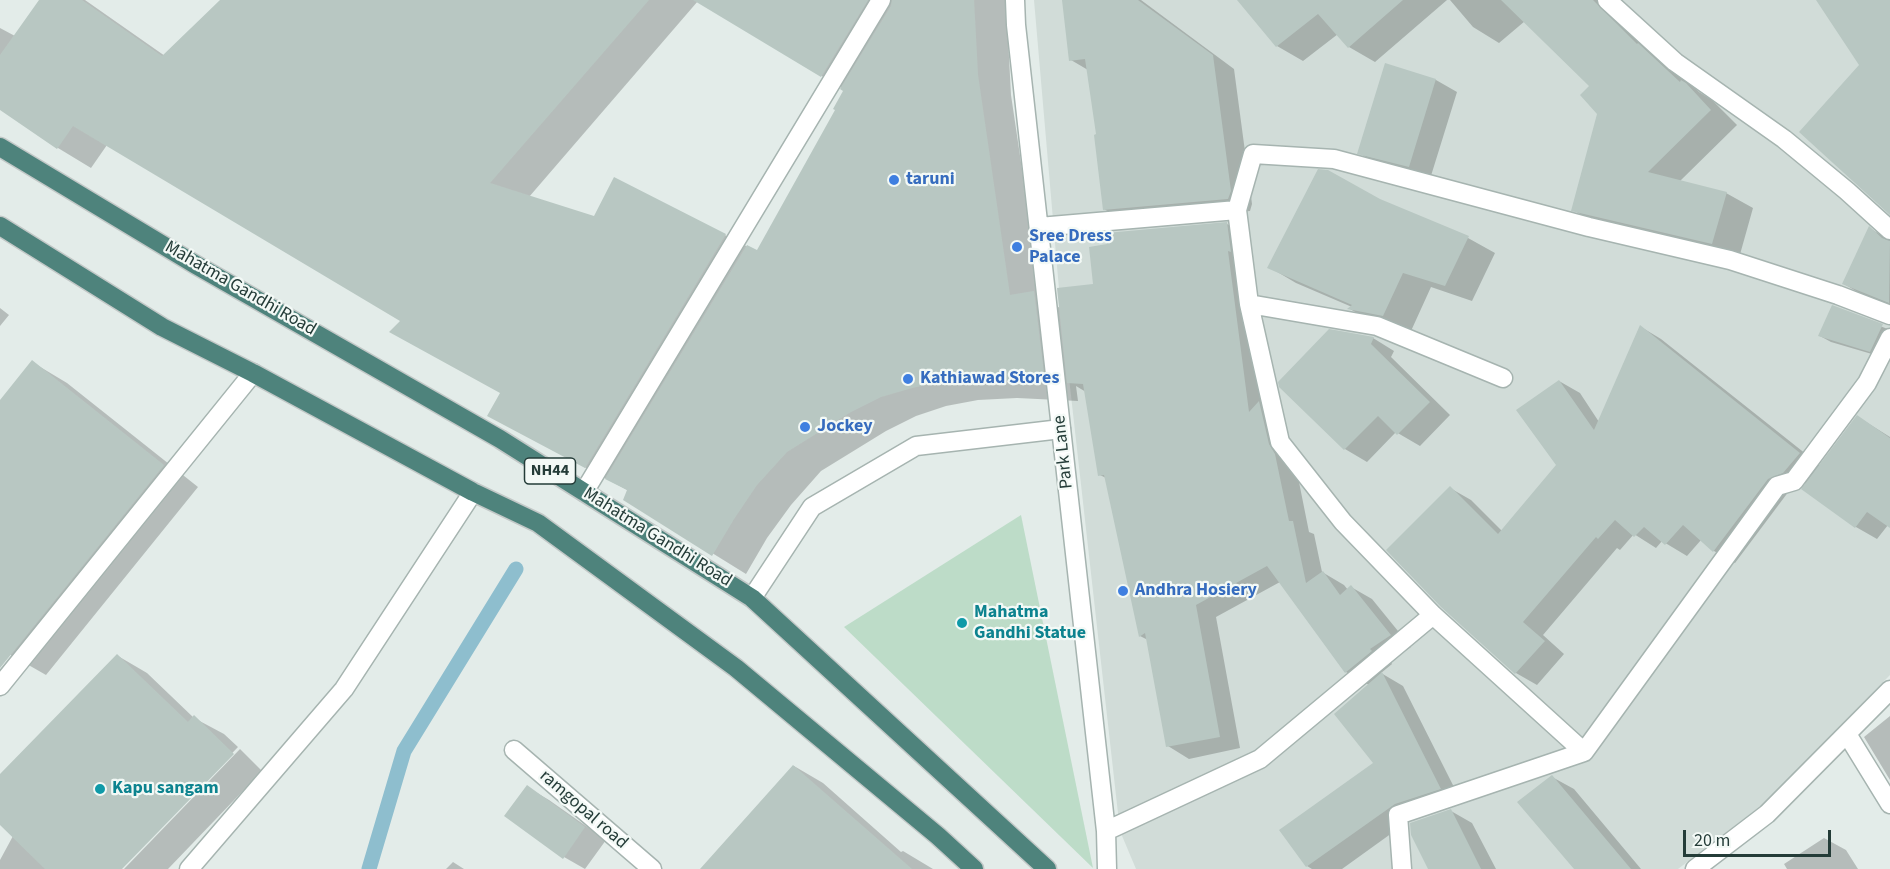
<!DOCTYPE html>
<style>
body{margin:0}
#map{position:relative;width:1890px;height:869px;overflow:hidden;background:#e3ece9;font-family:"Source Sans 3",sans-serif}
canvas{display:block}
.scale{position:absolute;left:1683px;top:830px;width:148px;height:27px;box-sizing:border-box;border:3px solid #243c38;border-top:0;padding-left:8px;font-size:18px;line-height:21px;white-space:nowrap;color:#243c38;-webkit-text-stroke:4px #f3f9f6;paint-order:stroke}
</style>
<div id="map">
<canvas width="1890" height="869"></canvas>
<div class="scale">20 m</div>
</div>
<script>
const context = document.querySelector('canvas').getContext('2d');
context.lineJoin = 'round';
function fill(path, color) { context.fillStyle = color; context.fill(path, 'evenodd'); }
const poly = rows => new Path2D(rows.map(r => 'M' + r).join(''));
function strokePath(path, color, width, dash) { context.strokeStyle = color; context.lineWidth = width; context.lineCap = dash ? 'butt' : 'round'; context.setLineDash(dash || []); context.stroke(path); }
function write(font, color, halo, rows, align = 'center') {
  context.font = font + ' "Source Sans 3",sans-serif'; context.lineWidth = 4.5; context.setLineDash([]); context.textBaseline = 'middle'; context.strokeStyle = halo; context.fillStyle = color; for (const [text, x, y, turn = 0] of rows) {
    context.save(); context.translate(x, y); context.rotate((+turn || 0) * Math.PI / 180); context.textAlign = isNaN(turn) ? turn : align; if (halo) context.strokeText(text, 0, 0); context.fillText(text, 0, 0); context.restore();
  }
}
const built = poly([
 [1034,0,1890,0,1890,675,1761,806,1678,869,1136,869,1120,831,1059,289]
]);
const green = poly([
 [1021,515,1093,868,844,627]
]);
const shadow = poly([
 [40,0,85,0,165,56,223,0,1006,0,1011,95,1041,297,1060,308,1095,285,1227,224,1248,236,1268,408,1296,467,1309,532,1314,534,1322,572,1344,585,1348,590,1351,587,1372,599,1411,647,1390,661,1392,664,1381,673,1403,686,1461,801,1417,815,1342,869,1312,869,1307,866,1376,763,1369,685,1346,672,1280,582,1216,617,1240,748,1189,759,1168,746,1148,640,1140,636,1106,478,1100,475,1086,392,1076,386,1078,401,1017,398,978,400,946,406,916,416,886,431,821,471,791,505,767,538,746,574,625,499,629,491,489,416,501,393,402,321,107,145,91,168,58,148,0,108,0,28,15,36],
 [698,1,845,90,837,109,758,252,615,179,595,218,529,197],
 [1063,0,1141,0,1234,69,1252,204,1250,211,1126,222,1104,209,1097,136,1088,70,1071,60],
 [1265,0,1447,0,1375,62,1349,47,1338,34,1303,61,1277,46],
 [1450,0,1603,0,1664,60,1699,92,1712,100,1737,125,1680,181,1726,193,1753,208,1739,258,1600,225,1573,210,1599,114,1592,86,1525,21,1499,43,1473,27],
 [1386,65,1436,80,1457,92,1430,179,1380,165,1359,153],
 [1379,200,1468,238,1495,253,1472,301,1431,287,1411,331,1376,324,1350,309,1352,307,1296,283,1269,267],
 [1869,228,1890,240,1890,307,1873,301,1844,284],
 [1833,307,1890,330,1882,357,1831,342,1820,336],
 [0,308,9,315,0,326],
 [1641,327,1661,339,1821,466,1858,417,1890,437,1890,526,1888,525,1877,539,1856,527,1804,489,1809,482,1789,491,1735,563,1714,551,1701,540,1687,556,1662,541,1656,548,1634,534,1620,550,1617,548,1543,635,1564,654,1537,685,1516,673,1442,606,1450,488,1471,500,1502,531,1558,465,1559,381,1580,393,1599,422],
 [1373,338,1394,351,1391,357,1450,415,1420,446,1396,432,1367,462,1345,449,1280,386],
 [32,362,67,383,198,487,46,675,11,655,0,646,0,402],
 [118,656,147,673,194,718,224,734,238,747,120,869,0,869,0,860,13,836,0,823,0,776],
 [1890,716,1890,780,1864,737],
 [240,749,262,771,168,869,124,869],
 [794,766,823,783,901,852,903,851,933,869,702,869],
 [1552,777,1574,789,1641,869,1576,869],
 [527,787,549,800,606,840,585,869,564,857],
 [1451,811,1472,823,1496,869,1430,869],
 [1824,838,1846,850,1858,869,1787,869,1784,864],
 [453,862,464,869,446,869]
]);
const stream = poly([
 [369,869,404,751,516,569]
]);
const building = poly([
 [39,0,82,0,162,56,220,0,649,0,490,183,594,216,614,177,726,234,585,468,487,416,500,393,389,332,400,321,73,126,57,149,0,110,0,55],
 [693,0,868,0,821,77],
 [892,0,974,0,978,75,1010,295,1034,291,1045,382,983,379,943,381,912,388,881,397,851,412,787,452,757,485,734,519,712,556,623,500,627,490,605,479,747,245,757,250,835,110,833,109,843,91,840,89,891,6],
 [1062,0,1138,0,1213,55,1231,191,1228,199,1103,210,1094,135,1096,134,1085,59,1069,61],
 [1237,0,1403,0,1348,48,1318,14,1276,47],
 [1501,0,1593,0,1637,44,1638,43,1680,82,1681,80,1686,83,1711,110,1648,172,1727,192,1712,244,1571,211,1597,114,1580,95,1589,86],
 [1816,0,1890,0,1890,215,1799,132,1859,65],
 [1385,63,1436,79,1409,167,1357,154],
 [1318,169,1328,170,1380,199,1469,236,1445,286,1403,273,1383,316,1347,309,1352,305,1267,268],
 [1227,222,1231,252,1228,251,1249,412,1259,401,1269,444,1275,454,1289,521,1293,521,1306,583,1323,571,1340,595,1351,585,1391,635,1370,649,1372,651,1345,673,1267,566,1196,605,1220,737,1166,747,1145,633,1139,637,1104,475,1098,476,1083,384,1067,383,1057,288,1093,284,1089,247,1107,244,1106,233],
 [1869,226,1882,238,1890,241,1889,303,1842,284],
 [1832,305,1883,324,1870,352,1818,336],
 [1640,325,1800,453,1783,473,1768,479,1713,552,1683,525,1665,545,1644,527,1634,537,1615,520,1598,539,1596,537,1523,622,1545,641,1515,674,1441,607,1386,550,1450,486,1498,534,1556,465,1516,410,1559,380,1594,430],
 [1329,329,1374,337,1371,344,1430,402,1397,435,1378,416,1344,450,1279,387,1278,382],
 [32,360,164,465,0,668,0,400],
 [1857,415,1890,438,1890,528,1867,512,1855,528,1801,489],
 [117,654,188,722,194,715,234,754,122,869,45,869,0,825,0,774],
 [1382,672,1441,789,1395,804,1306,867,1279,830,1373,763,1334,714],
 [793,765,912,869,700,869],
 [1552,775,1631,869,1574,869,1517,802],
 [527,785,585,827,563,859,504,816],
 [1451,809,1481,869,1428,869,1411,835,1410,823]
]);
const service = poly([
 [752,598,812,507,916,446,1061,429]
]);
const minor = poly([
 [1015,0,1016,25,1106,831,1107,869],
 [1607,0,1675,62,1784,139,1847,191,1890,230],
 [1039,227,1237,210],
 [1249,304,1377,326,1503,378],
 [584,492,881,0],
 [0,686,253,373],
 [1847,734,1890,804],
 [514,750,652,869],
 [1584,752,1433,615,1343,522,1280,442,1249,304,1237,210,1253,154,1334,159,1589,227,1730,260,1838,295,1890,315],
 [1106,831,1260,759,1433,615],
 [189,869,344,689,473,492],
 [1402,869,1398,815,1584,752,1777,486,1794,481,1867,383,1890,338],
 [1695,869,1767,814,1890,690]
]);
const trunk = poly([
 [0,147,196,265,500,439,752,598,1047,869],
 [0,226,162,327,253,373,473,492,538,523,736,668,938,836,974,869]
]);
const markers = [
 [894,180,6,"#3f7fe0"],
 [1017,247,6,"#3f7fe0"],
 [908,379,6,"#3f7fe0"],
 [805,427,6,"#3f7fe0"],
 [1123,591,6,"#3f7fe0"],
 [962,623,6,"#0f9aa8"],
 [100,789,6,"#0f9aa8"]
];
const shields = [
 [550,471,51]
];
const shieldNames = [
 ["NH44",550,471]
];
const shopNames = [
 ["taruni",906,180],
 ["Sree Dress",1029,237],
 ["Palace",1029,258],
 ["Kathiawad Stores",920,379],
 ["Jockey",817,427],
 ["Andhra Hosiery",1135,591]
];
const streetNames = [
 ["Mahatma Gandhi Road",240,289,30],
 ["Park Lane",1064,452,-96],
 ["Mahatma Gandhi Road",657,538,32],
 ["ramgopal road",583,810,41]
];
const cultureNames = [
 ["Mahatma",974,613],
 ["Gandhi Statue",974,634],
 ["Kapu sangam",112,789]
];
fill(built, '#d1dcd8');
fill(green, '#bddcc8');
fill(shadow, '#0003');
strokePath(stream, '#8ebece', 15);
fill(building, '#b8c7c2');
strokePath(service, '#a6b4b0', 21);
strokePath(minor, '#a6b4b0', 21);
strokePath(trunk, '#c2c8c7', 21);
strokePath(service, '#fff', 18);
strokePath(minor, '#fff', 18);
strokePath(trunk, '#4e837c', 18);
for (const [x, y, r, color] of markers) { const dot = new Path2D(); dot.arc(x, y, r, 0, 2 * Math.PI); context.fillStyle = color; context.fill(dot); strokePath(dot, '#f3f9f6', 2); }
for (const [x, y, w] of shields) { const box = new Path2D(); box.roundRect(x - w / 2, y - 13, w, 26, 4.5); context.fillStyle = '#f3f9f6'; context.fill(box); strokePath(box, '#243c38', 1.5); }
write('bold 16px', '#243c38', null, shieldNames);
write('bold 18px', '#366cbe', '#f3f9f6', shopNames, 'left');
write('18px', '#243c38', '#f3f9f6', streetNames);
write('bold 18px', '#0d838f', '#f3f9f6', cultureNames, 'left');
</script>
